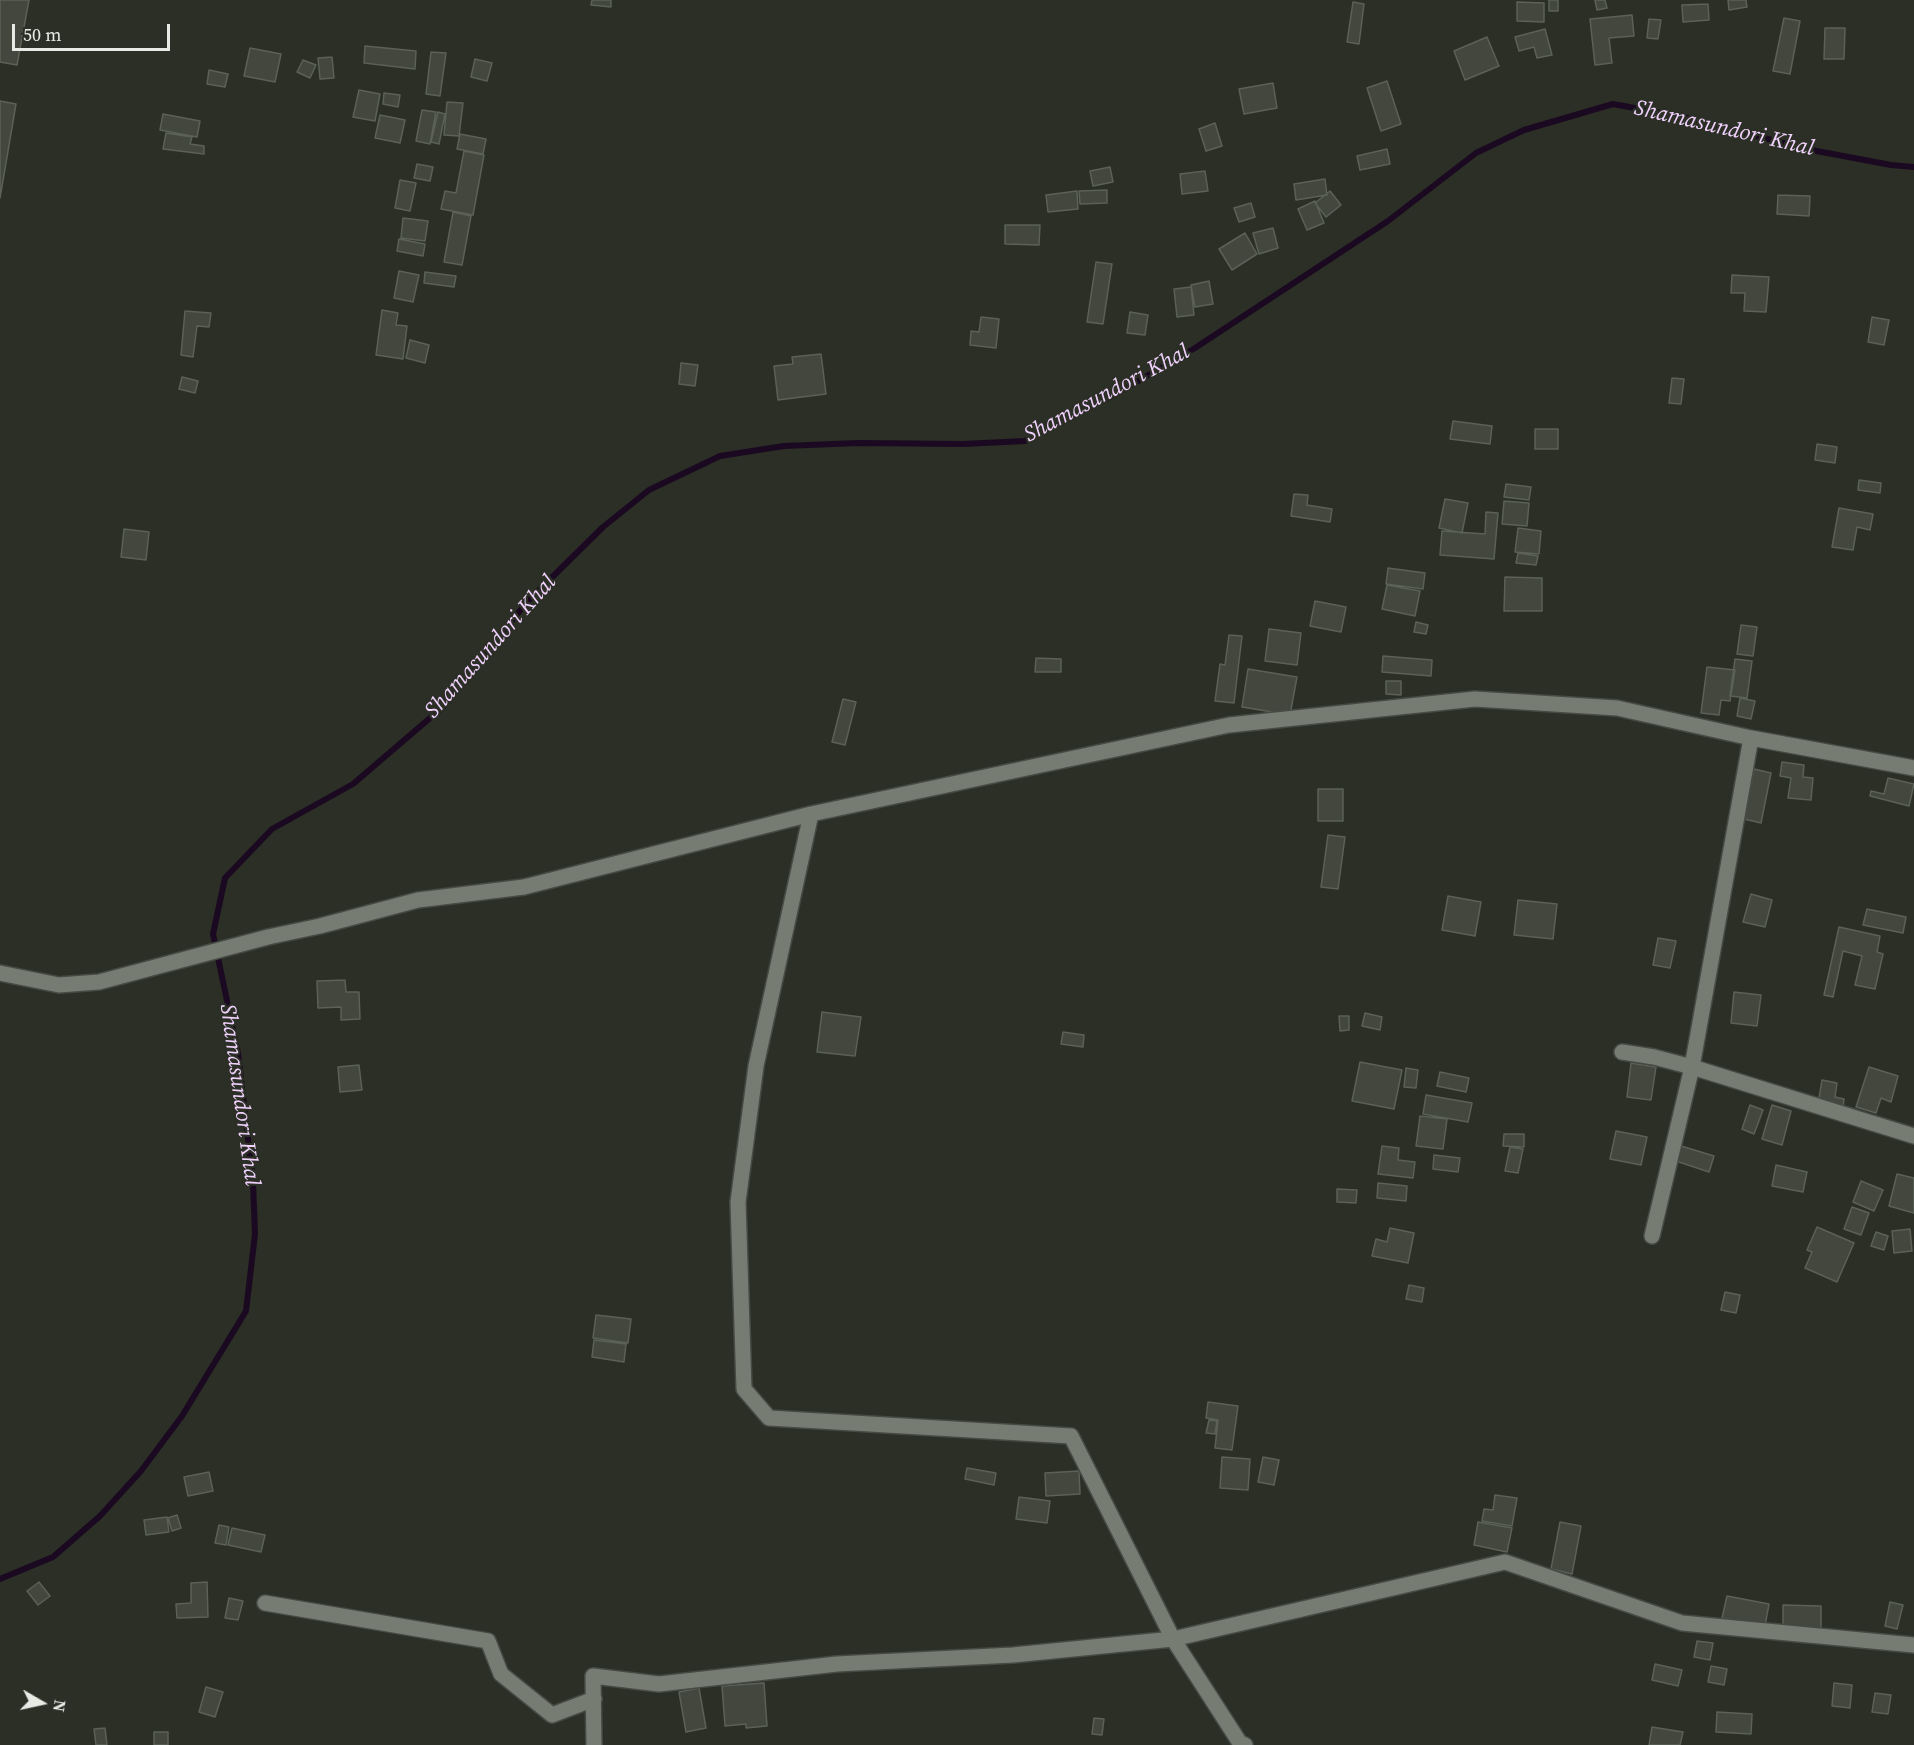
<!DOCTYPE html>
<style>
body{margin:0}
#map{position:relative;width:1914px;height:1745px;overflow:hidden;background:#2b2f26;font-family:"Source Serif 4",serif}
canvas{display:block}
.north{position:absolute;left:12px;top:1673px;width:60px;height:60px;-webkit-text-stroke:4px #2b2f26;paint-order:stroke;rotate:99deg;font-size:16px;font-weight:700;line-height:24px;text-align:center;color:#e7eae5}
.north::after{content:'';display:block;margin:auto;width:21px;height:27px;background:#e7eae5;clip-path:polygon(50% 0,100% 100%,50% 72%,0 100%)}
.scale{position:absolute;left:12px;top:24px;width:158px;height:27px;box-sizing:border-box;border:3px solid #e7eae5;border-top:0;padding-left:8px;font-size:18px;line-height:21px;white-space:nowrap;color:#e7eae5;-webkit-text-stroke:4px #2b2f26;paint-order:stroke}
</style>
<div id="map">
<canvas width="1914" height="1745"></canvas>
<div class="north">N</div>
<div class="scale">50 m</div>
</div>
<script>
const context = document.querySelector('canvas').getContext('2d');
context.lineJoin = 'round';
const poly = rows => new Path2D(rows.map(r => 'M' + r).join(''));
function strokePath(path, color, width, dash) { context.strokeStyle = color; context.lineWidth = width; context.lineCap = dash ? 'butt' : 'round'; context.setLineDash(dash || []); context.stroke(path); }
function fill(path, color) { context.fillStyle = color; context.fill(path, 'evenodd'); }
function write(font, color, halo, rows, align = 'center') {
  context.font = font + ' "Source Serif 4",serif'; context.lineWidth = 4.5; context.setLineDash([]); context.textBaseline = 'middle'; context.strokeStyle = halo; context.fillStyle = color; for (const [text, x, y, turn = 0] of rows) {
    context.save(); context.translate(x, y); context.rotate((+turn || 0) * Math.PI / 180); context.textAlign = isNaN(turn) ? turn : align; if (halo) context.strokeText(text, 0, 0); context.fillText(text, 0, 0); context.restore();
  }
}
const stream = poly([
 [0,1579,53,1557,100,1516,141,1471,182,1416,246,1311,255,1234,253,1182,238,1053,213,934,225,878,272,829,353,784,444,706,527,602,603,527,649,490,720,456,784,446,858,443,963,444,1025,441,1116,394,1195,348,1388,221,1476,153,1524,130,1613,104,1684,117,1806,149,1891,165,1914,167]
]);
const building = poly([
 [0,0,29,0,17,65,0,62,0,0],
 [592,0,611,0,611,7,591,5,592,0],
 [1549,0,1558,0,1558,11,1549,11,1549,0],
 [1595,0,1605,0,1607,8,1597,10,1595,0],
 [1728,0,1746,0,1747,7,1729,10,1728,0],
 [1353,2,1364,4,1359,44,1347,42,1353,2],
 [1517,2,1544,3,1544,22,1517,21,1517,2],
 [1708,4,1709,20,1683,22,1682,5,1708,4],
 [1632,15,1634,36,1609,38,1612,63,1595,65,1590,19,1632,15],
 [1784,18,1800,21,1790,74,1773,71,1784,18],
 [1649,19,1661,20,1658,39,1647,38,1649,19],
 [1825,28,1845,28,1844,59,1824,59,1825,28],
 [1545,29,1552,55,1537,58,1534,47,1519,51,1515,37,1545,29],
 [1487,37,1499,66,1465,80,1454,51,1487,37],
 [365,46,416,51,415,69,364,63,365,46],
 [250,48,281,54,275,82,244,76,250,48],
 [431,52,446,53,440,96,426,94,431,52],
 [332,57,334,78,320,79,318,58,332,57],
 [475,59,492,63,487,81,471,77,475,59],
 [303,60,316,65,310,78,297,72,303,60],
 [209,70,228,74,225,87,207,84,209,70],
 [1387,81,1401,124,1381,131,1367,88,1387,81],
 [1273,83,1277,108,1244,114,1239,89,1273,83],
 [359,90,380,94,375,121,353,117,359,90],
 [384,93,400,95,398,107,383,104,384,93],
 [0,101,16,104,0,198,0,101],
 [447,102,463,103,459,136,444,135,447,102],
 [422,110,436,112,430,144,416,141,422,110],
 [438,112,445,114,439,144,431,142,438,112],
 [163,114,200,121,197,137,160,130,163,114],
 [380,115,405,120,400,143,375,138,380,115],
 [1215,123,1222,146,1206,151,1199,129,1215,123],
 [166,133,192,137,190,144,204,146,204,154,163,149,166,133],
 [460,134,486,139,483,154,457,149,460,134],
 [1387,149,1390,164,1360,170,1357,156,1387,149],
 [464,151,484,155,473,215,441,209,445,191,456,193,464,151],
 [417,164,433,167,430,181,414,178,417,164],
 [1110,167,1113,182,1093,186,1090,171,1110,167],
 [1205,171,1208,191,1182,194,1180,174,1205,171],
 [1325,179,1327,195,1296,200,1294,184,1325,179],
 [400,180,416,183,410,211,395,208,400,180],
 [1107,190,1107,203,1080,204,1079,191,1107,190],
 [1077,191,1078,209,1048,212,1046,195,1077,191],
 [1330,191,1341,205,1326,217,1315,203,1330,191],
 [1778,195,1810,196,1809,216,1777,214,1778,195],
 [1315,201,1324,223,1307,230,1298,209,1315,201],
 [1251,203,1255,217,1239,222,1234,208,1251,203],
 [453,212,471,216,462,265,444,262,453,212],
 [403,218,428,221,425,241,401,238,403,218],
 [1005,225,1040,225,1039,245,1005,244,1005,225],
 [1273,228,1278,248,1259,254,1253,233,1273,228],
 [1245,233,1257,254,1232,270,1219,249,1245,233],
 [399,239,425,244,423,256,397,251,399,239],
 [1096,262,1112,264,1103,324,1087,322,1096,262],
 [399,271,419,275,413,302,394,298,399,271],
 [425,272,456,276,454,287,424,283,425,272],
 [1732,275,1769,277,1766,312,1744,311,1745,293,1731,293,1732,275],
 [1209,281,1213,304,1195,307,1191,285,1209,281],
 [1191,287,1194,315,1177,317,1174,289,1191,287],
 [382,310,398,313,396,325,407,326,403,359,376,355,382,310],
 [185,311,211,313,209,327,197,326,193,357,181,355,185,311],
 [1130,312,1148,315,1145,335,1127,333,1130,312],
 [981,317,999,319,996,348,970,345,971,331,979,332,981,317],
 [1872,317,1889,320,1884,345,1868,342,1872,317],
 [410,340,429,345,425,363,406,358,410,340],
 [821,354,826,394,778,400,774,366,793,364,792,357,821,354],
 [681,363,698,365,695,386,679,384,681,363],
 [182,377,198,381,195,393,179,389,182,377],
 [1672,378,1684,379,1681,404,1669,403,1672,378],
 [1453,421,1492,426,1490,444,1450,439,1453,421],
 [1535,429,1558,429,1558,449,1535,449,1535,429],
 [1817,444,1837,447,1835,463,1815,460,1817,444],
 [1859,480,1881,483,1880,493,1858,490,1859,480],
 [1506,484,1531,487,1529,500,1504,497,1506,484],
 [1294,494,1308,495,1307,505,1332,509,1330,522,1291,516,1294,494],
 [1445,499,1468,503,1462,533,1439,528,1445,499],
 [1504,501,1529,503,1527,526,1502,524,1504,501],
 [1839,508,1873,514,1870,530,1857,527,1853,550,1832,547,1839,508],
 [1486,512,1498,513,1494,559,1440,555,1442,531,1485,534,1486,512],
 [1518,528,1541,531,1539,554,1515,552,1518,528],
 [124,529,149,532,146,560,121,557,124,529],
 [1518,553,1538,556,1536,565,1516,563,1518,553],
 [1388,568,1425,573,1423,589,1386,584,1388,568],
 [1505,577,1542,578,1542,611,1504,611,1505,577],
 [1387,585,1420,591,1415,616,1382,609,1387,585],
 [1315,601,1346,607,1341,632,1310,626,1315,601],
 [1416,622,1428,625,1426,634,1414,632,1416,622],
 [1741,625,1757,627,1753,656,1737,654,1741,625],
 [1269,629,1301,633,1297,665,1265,661,1269,629],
 [1229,635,1242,636,1234,703,1215,701,1220,664,1225,665,1229,635],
 [1383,656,1432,660,1431,676,1382,672,1383,656],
 [1036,658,1061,659,1061,672,1035,672,1036,658],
 [1735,659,1752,661,1747,698,1730,696,1735,659],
 [1707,667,1735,670,1730,701,1721,700,1719,715,1701,713,1707,667],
 [1248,669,1297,677,1290,715,1242,707,1248,669],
 [1386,681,1401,681,1401,695,1386,694,1386,681],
 [1740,698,1755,701,1751,719,1737,716,1740,698],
 [843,699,856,702,845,745,832,742,843,699],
 [1782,762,1804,765,1803,777,1813,778,1811,800,1788,798,1791,778,1780,776,1782,762],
 [1754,769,1771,773,1761,823,1744,819,1754,769],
 [1888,778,1914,784,1909,806,1870,796,1871,791,1884,794,1888,778],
 [1318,789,1343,789,1343,821,1318,821,1318,789],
 [1328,835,1345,837,1338,889,1321,887,1328,835],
 [1751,894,1772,900,1765,927,1743,922,1751,894],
 [1448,896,1481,902,1475,936,1442,930,1448,896],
 [1518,900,1557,904,1553,939,1514,935,1518,900],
 [1867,909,1906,917,1903,933,1863,925,1867,909],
 [1839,927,1880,936,1877,952,1883,954,1875,989,1855,985,1862,956,1843,951,1833,997,1824,995,1839,927],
 [1658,938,1676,941,1670,968,1653,965,1658,938],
 [345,980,346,992,359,992,360,1019,341,1020,341,1007,318,1008,317,981,345,980],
 [1734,992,1761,995,1757,1026,1731,1023,1734,992],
 [822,1012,861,1017,855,1056,817,1052,822,1012],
 [1365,1013,1382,1017,1380,1030,1362,1026,1365,1013],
 [1339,1016,1349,1016,1349,1030,1340,1031,1339,1016],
 [1063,1032,1084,1035,1083,1047,1061,1044,1063,1032],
 [1360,1062,1402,1070,1394,1109,1352,1101,1360,1062],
 [1631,1063,1656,1067,1651,1100,1627,1097,1631,1063],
 [359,1065,362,1090,340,1092,338,1067,359,1065],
 [1869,1067,1898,1076,1891,1102,1881,1098,1876,1113,1856,1107,1869,1067],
 [1406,1068,1418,1070,1416,1088,1404,1087,1406,1068],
 [1440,1072,1469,1078,1466,1092,1437,1086,1440,1072],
 [1822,1080,1837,1083,1835,1097,1844,1099,1843,1108,1818,1104,1822,1080],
 [1426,1095,1472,1103,1468,1122,1423,1114,1426,1095],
 [1750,1105,1763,1110,1754,1134,1742,1129,1750,1105],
 [1772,1105,1791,1111,1782,1145,1762,1139,1772,1105],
 [1420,1116,1447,1119,1443,1149,1416,1146,1420,1116],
 [1616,1131,1647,1137,1641,1165,1610,1159,1616,1131],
 [1504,1134,1524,1134,1524,1147,1503,1146,1504,1134],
 [1382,1146,1399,1148,1398,1160,1415,1162,1413,1178,1378,1174,1382,1146],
 [1681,1146,1714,1156,1709,1172,1676,1161,1681,1146],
 [1510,1147,1523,1149,1518,1173,1505,1171,1510,1147],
 [1434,1155,1460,1158,1458,1172,1433,1169,1434,1155],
 [1776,1165,1807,1172,1803,1192,1772,1186,1776,1165],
 [1897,1174,1914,1178,1914,1213,1889,1206,1897,1174],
 [1861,1181,1883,1190,1874,1211,1853,1202,1861,1181],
 [1378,1183,1407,1186,1406,1201,1377,1198,1378,1183],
 [1337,1189,1357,1190,1356,1203,1337,1202,1337,1189],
 [1852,1207,1869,1213,1861,1235,1844,1229,1852,1207],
 [1817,1227,1854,1243,1837,1282,1805,1268,1812,1252,1807,1250,1817,1227],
 [1390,1228,1414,1233,1408,1263,1372,1256,1376,1239,1387,1242,1390,1228],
 [1910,1229,1912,1251,1894,1253,1892,1231,1910,1229],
 [1876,1232,1888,1236,1884,1250,1871,1246,1876,1232],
 [1409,1285,1424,1288,1422,1302,1406,1299,1409,1285],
 [1725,1292,1740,1295,1736,1313,1721,1310,1725,1292],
 [596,1315,631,1319,628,1343,593,1338,596,1315],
 [594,1340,626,1344,624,1362,592,1357,594,1340],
 [1208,1402,1238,1406,1232,1450,1215,1448,1218,1420,1206,1418,1208,1402],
 [1209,1420,1217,1421,1215,1434,1206,1433,1209,1420],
 [1222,1457,1250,1459,1248,1490,1220,1488,1222,1457],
 [1263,1457,1279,1460,1274,1485,1258,1482,1263,1457],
 [967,1468,996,1473,994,1485,965,1479,967,1468],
 [1079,1471,1080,1494,1046,1496,1045,1473,1079,1471],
 [209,1472,213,1491,188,1496,184,1477,209,1472],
 [1495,1495,1517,1498,1512,1526,1482,1521,1484,1509,1493,1510,1495,1495],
 [1019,1497,1050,1501,1047,1523,1016,1519,1019,1497],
 [177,1515,181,1528,172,1531,168,1518,177,1515],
 [167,1517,169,1532,146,1535,144,1520,167,1517],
 [1478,1522,1512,1528,1507,1552,1474,1545,1478,1522],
 [1560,1522,1581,1526,1572,1574,1551,1569,1560,1522],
 [219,1525,229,1527,226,1545,215,1543,219,1525],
 [232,1528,265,1535,261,1552,228,1545,232,1528],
 [39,1582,50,1596,38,1605,27,1591,39,1582],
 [207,1582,208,1617,177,1618,176,1604,191,1603,191,1583,207,1582],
 [1727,1596,1769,1604,1765,1626,1722,1618,1727,1596],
 [229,1598,243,1601,238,1620,225,1618,229,1598],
 [1890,1602,1903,1605,1897,1629,1885,1626,1890,1602],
 [1783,1605,1821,1606,1821,1630,1783,1629,1783,1605],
 [1697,1641,1713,1643,1710,1660,1694,1657,1697,1641],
 [1655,1664,1682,1670,1678,1686,1652,1680,1655,1664],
 [1711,1666,1727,1669,1724,1685,1708,1682,1711,1666],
 [764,1683,767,1726,746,1728,746,1724,725,1726,722,1686,764,1683],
 [1834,1683,1852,1685,1850,1708,1832,1706,1834,1683],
 [206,1687,223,1692,215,1717,199,1712,206,1687],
 [699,1688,706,1728,686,1732,679,1692,699,1688],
 [1875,1693,1891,1695,1888,1714,1872,1712,1875,1693],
 [1717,1712,1752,1714,1751,1734,1716,1732,1717,1712],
 [1094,1718,1104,1719,1102,1735,1092,1734,1094,1718],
 [1652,1727,1683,1732,1680,1745,1649,1745,1652,1727],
 [105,1728,107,1745,96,1745,94,1729,105,1728],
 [154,1732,168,1732,168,1745,154,1745,154,1732]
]);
const minor = poly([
 [811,814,756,1066,738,1202,744,1389,769,1418,1071,1436,1173,1639,1505,1562,1682,1623,1914,1645],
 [0,973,59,985,99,982,268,937,320,926,418,900,524,887,811,814,1229,725,1475,699,1617,708,1751,738,1914,768],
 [1622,1052,1654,1057,1692,1067,1914,1136],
 [1652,1236,1692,1067,1751,738],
 [265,1603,488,1641,501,1674,552,1715,594,1699],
 [594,1745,593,1676,659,1684,837,1664,1013,1655,1173,1639,1240,1743,1245,1745]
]);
const waterNames = [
 ["Shamasundori Khal",1724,129,13],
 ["Shamasundori Khal",1107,394,-28],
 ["Shamasundori Khal",491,647,-48],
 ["Shamasundori Khal",239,1095,82]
];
strokePath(stream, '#1b0921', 6);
fill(building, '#43473e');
strokePath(building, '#5c6157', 1.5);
strokePath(minor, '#464a42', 18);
strokePath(minor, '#767c72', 15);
write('italic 22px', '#f1d2fd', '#2b2f26', waterNames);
</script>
